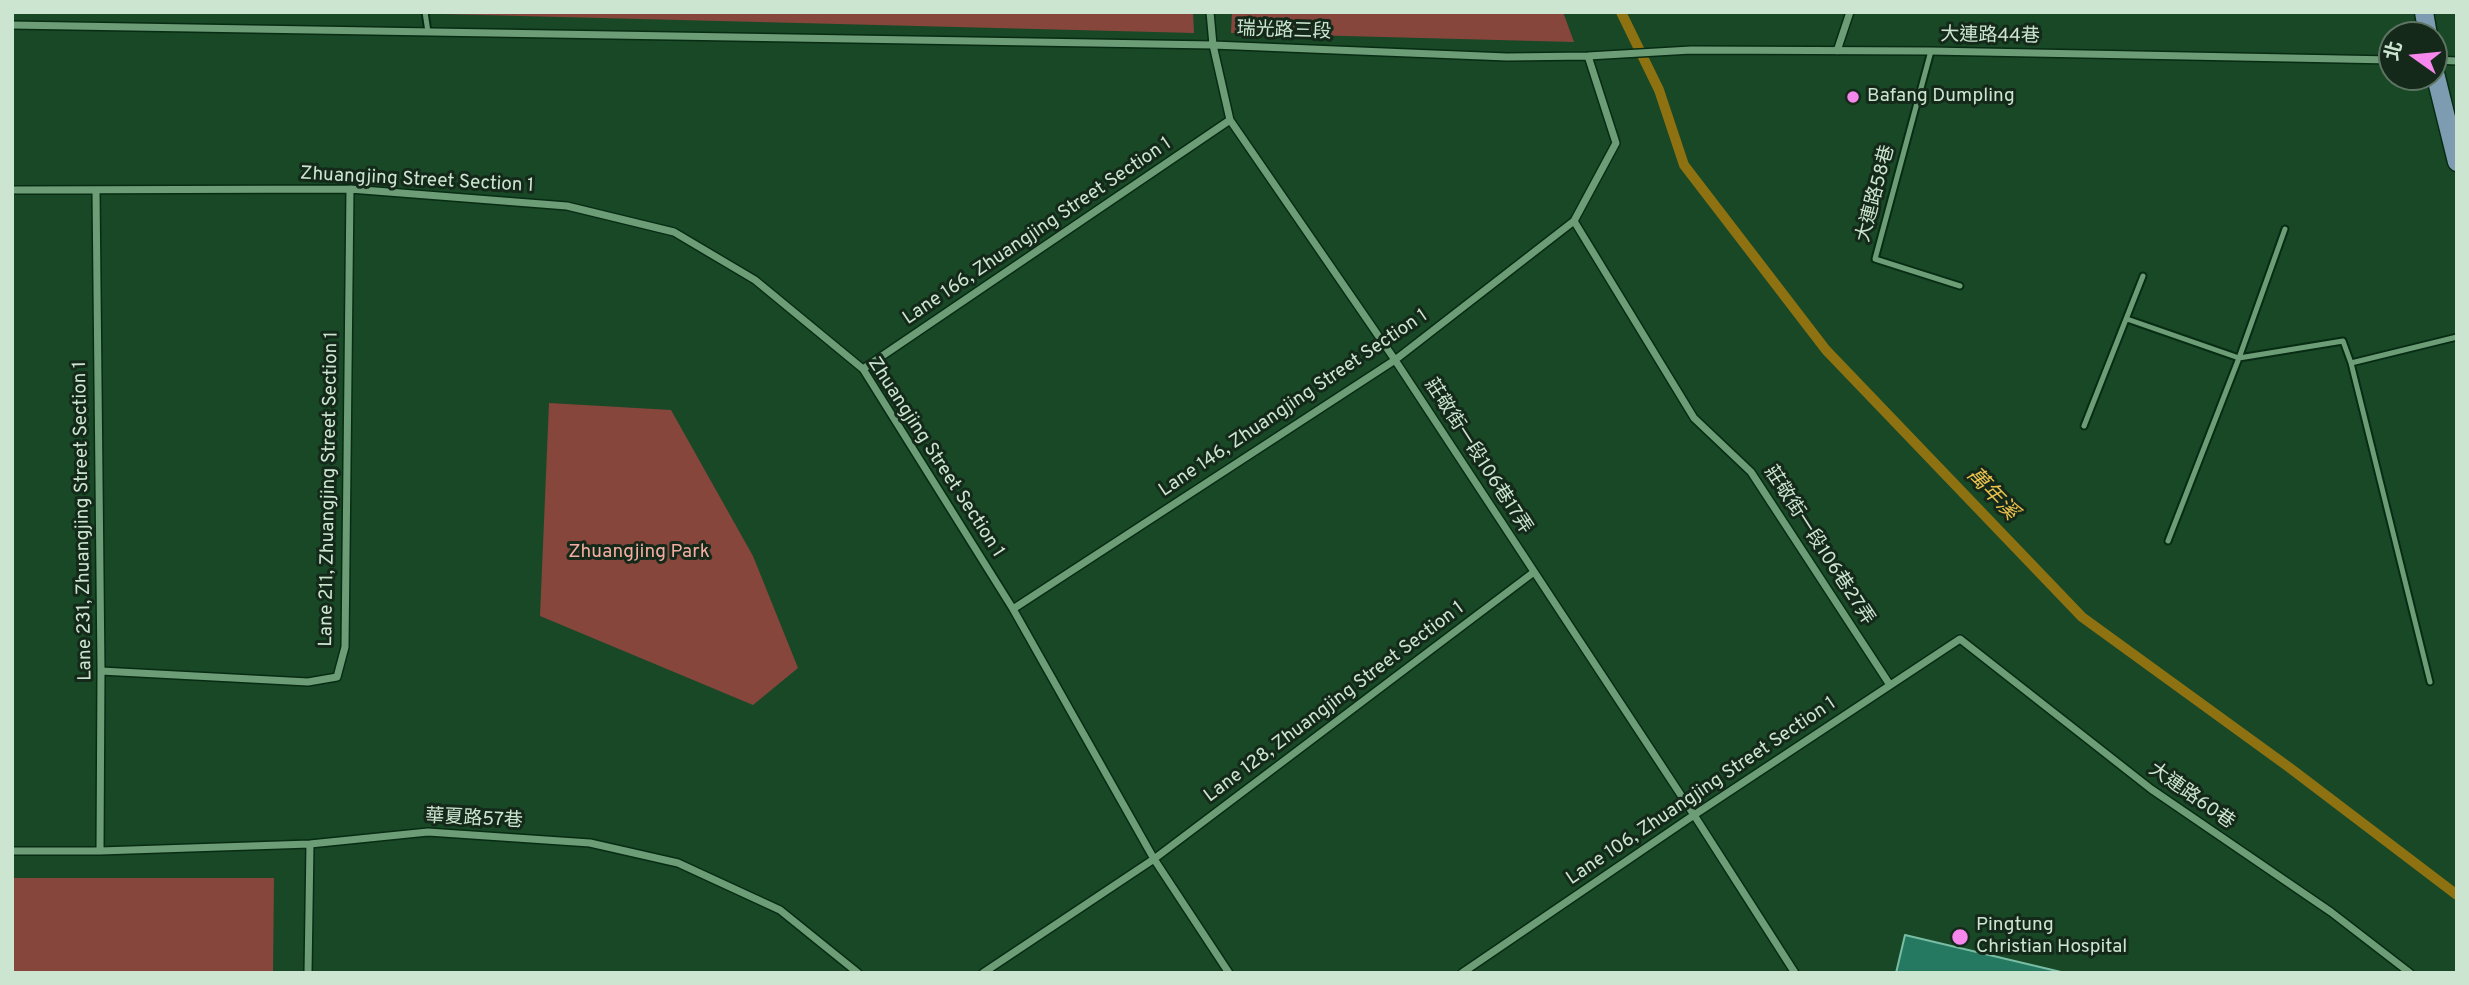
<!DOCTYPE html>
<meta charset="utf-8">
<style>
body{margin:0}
#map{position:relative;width:2469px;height:985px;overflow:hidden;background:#184826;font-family:Overpass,"Noto Sans TC",sans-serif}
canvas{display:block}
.frame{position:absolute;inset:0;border:14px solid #cce5d0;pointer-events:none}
.north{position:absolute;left:2378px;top:21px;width:70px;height:70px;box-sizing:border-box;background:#15291a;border:2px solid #5e7463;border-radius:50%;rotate:285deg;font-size:19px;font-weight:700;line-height:28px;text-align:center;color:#cce5d0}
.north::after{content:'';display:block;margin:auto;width:24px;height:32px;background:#f688ed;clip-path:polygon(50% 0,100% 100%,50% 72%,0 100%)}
</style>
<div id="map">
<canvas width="2469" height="985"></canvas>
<div class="frame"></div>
<div class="north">北</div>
</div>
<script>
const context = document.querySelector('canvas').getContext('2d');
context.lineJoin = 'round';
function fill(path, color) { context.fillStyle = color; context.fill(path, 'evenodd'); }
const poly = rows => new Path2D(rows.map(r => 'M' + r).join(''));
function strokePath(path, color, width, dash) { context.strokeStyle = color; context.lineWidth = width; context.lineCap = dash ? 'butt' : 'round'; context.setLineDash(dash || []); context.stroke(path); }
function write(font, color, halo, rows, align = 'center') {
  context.font = font + ' Overpass,"Noto Sans TC",sans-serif'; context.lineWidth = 6; context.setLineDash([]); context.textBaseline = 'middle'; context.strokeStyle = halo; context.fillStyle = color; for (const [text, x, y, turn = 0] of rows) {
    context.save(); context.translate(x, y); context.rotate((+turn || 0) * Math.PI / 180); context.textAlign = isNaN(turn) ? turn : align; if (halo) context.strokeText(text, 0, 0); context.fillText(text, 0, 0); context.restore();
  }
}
const green = poly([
 [363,12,1193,12,1194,33],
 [1232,12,1563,12,1574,42,1231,33],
 [549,403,671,410,753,556,798,668,753,705,540,616],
 [12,878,274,878,273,973,12,973]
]);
const stream = poly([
 [1621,12,1659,90,1684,165,1826,350,2082,617,2290,768,2457,895]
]);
const building = poly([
 [1905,935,2061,972,2060,973,1896,973,1905,935]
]);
const service = poly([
 [425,12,428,32],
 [1931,51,1875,259,1960,286],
 [2127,319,2239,358,2343,341,2351,363,2430,682],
 [2351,363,2457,337],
 [2084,426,2143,276],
 [2168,541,2239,358,2285,229]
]);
const minor = poly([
 [1210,12,1213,45,1230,120,1395,360,1694,815,1795,973],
 [12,25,1213,45,1507,57,1588,56,1691,50,1931,51,2392,60],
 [1837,51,1850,12],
 [2434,60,2457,61],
 [12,190,350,189,567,206,674,232,755,280,863,369,1013,609,1154,859,1229,973],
 [96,190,101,671,100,851],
 [1574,221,1694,418,1751,472,1890,685],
 [863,369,1230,120],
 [1013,609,1395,360,1574,221,1616,143,1588,56],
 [101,671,308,682,337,677,345,647,350,189],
 [12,851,100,851,310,844,428,832,590,843,678,863,780,910,858,973],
 [308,973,310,844],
 [983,973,1154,859,1534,572],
 [1462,973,1694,815,1960,639,2151,789,2331,912,2410,973]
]);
const primary = poly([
 [2424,12,2428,35],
 [2434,69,2457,162]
]);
const markers = [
 [1853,97,7,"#f688ed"],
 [1960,937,9,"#f688ed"]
];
const streetNames = [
 ["瑞光路三段",1284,32,2],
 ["大連路44巷",1990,37,1],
 ["Zhuangjing Street Section 1",417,181,3],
 ["大連路58巷",1877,194,-75],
 ["Lane 166, Zhuangjing Street Section 1",1038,232,-34],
 ["Lane 146, Zhuangjing Street Section 1",1294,404,-34],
 ["莊敬街一段106巷17弄",1477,457,57],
 ["Zhuangjing Street Section 1",935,458,57],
 ["Lane 211, Zhuangjing Street Section 1",330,489,-89],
 ["Lane 231, Zhuangjing Street Section 1",84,521,-91],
 ["莊敬街一段106巷27弄",1818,546,57],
 ["Lane 128, Zhuangjing Street Section 1",1335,703,-37],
 ["Lane 106, Zhuangjing Street Section 1",1702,792,-34],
 ["大連路60巷",2191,797,35],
 ["華夏路57巷",474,820,3]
];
const poiNames = [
 ["Bafang Dumpling",1867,97],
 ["Pingtung",1976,926],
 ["Christian Hospital",1976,948]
];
const parkNames = [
 ["Zhuangjing Park",639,553]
];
const waterNames = [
 ["萬年溪",1991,495,46]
];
fill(green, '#86463c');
strokePath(stream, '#8e7111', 10);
fill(building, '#267961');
strokePath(building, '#79bda5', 2);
strokePath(service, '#072c13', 9);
strokePath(minor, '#072c13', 10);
strokePath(primary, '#072c13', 21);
strokePath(service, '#6c9d76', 5);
strokePath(minor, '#6c9d76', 7);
strokePath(primary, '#7d9cb1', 18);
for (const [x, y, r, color] of markers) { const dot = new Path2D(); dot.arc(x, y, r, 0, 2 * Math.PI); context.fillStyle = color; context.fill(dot); strokePath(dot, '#15291a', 2.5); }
write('19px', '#cce5d0', '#15291a', streetNames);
write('19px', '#cce5d0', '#15291a', poiNames, 'left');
write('19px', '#f3ada1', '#15291a', parkNames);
write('italic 21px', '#eac24d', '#15291a', waterNames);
</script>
